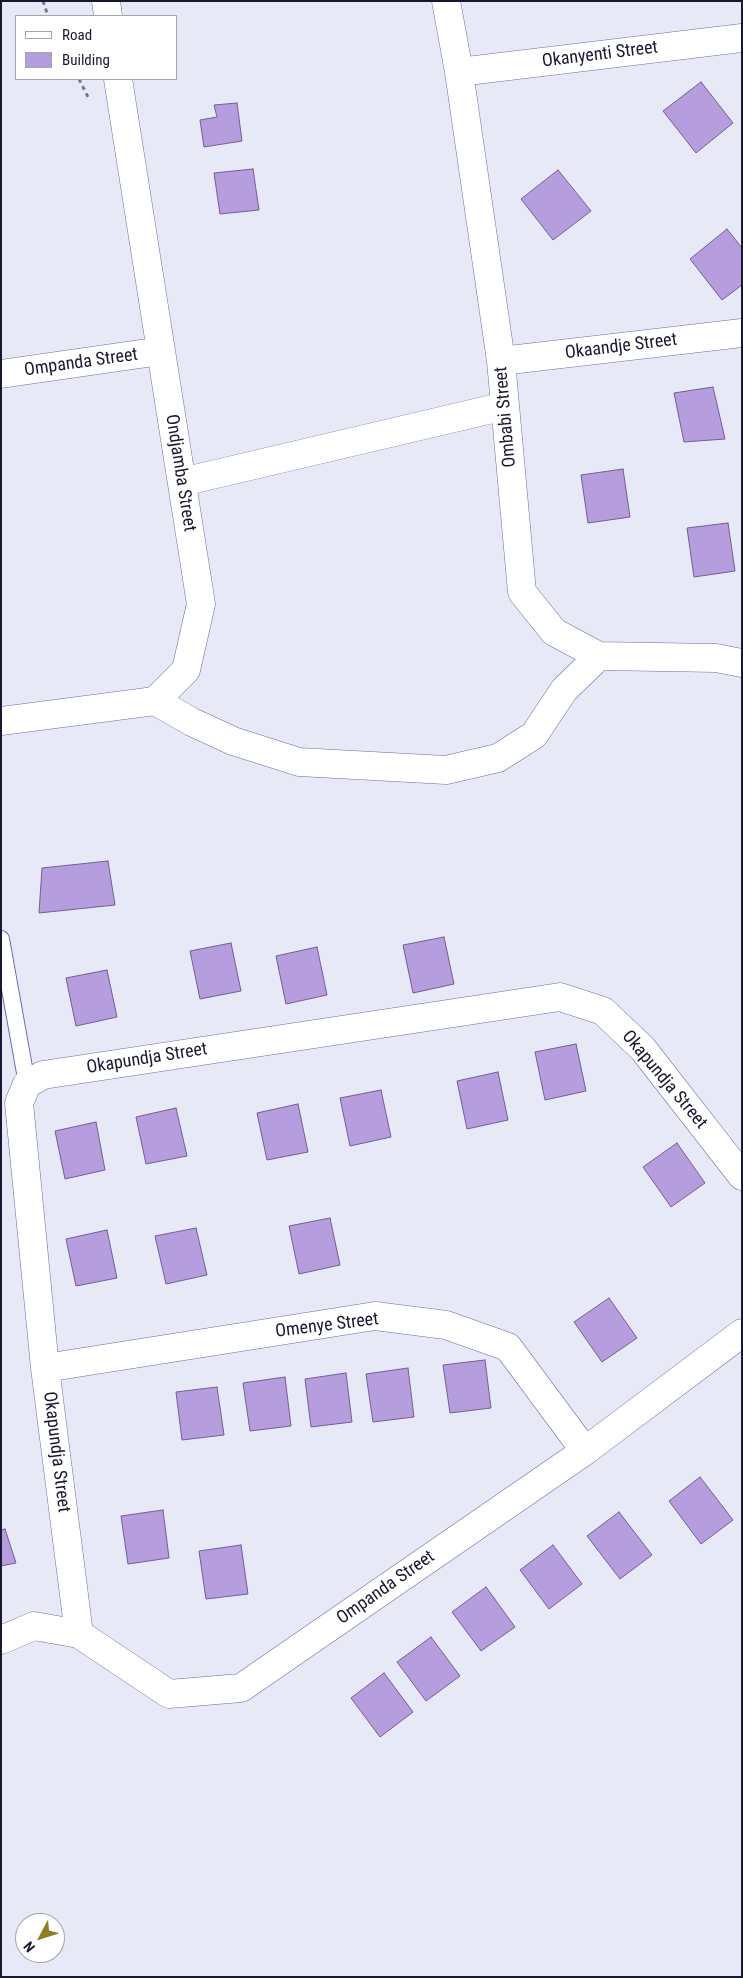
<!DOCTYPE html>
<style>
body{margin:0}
#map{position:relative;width:743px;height:1978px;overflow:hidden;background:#e8e9f7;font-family:"Roboto Condensed",sans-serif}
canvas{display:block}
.frame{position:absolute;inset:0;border:2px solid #171830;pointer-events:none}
.legend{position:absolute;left:15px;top:15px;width:162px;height:65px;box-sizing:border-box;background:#fff;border:1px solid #a2a3ac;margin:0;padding:6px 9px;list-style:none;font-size:15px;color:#171830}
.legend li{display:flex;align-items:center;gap:10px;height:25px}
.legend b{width:25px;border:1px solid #a2a3ac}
.north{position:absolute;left:15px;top:1913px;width:50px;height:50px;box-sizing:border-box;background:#fff;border:1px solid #a2a3ac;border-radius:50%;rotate:230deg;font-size:14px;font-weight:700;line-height:20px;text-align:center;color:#171830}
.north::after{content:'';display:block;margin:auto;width:18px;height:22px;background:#8c7f26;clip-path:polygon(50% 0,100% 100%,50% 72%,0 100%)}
</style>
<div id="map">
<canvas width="743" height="1978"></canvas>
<div class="frame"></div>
<ul class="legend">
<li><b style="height:6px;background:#fff"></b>Road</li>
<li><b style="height:14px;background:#b59dde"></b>Building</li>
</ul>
<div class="north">N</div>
</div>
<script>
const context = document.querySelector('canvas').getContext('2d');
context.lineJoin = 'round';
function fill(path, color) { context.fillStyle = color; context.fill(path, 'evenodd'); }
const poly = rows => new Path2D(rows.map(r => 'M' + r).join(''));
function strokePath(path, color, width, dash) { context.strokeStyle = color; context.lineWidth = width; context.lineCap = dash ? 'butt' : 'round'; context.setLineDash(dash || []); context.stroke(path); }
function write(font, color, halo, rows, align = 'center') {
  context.font = font + ' "Roboto Condensed",sans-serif'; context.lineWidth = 4; context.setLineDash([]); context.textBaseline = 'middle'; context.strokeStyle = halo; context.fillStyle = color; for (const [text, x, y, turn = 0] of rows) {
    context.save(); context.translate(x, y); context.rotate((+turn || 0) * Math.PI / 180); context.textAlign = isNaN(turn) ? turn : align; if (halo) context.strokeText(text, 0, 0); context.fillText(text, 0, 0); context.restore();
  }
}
const building = poly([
 [701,82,733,123,696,153,663,111,701,82],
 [237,103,242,141,204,147,200,120,217,117,214,105,237,103],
 [253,169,259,210,220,214,214,173,253,169],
 [558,170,591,211,553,240,521,199,558,170],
 [727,229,742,248,742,285,722,300,690,259,727,229],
 [713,387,725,439,684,442,674,393,713,387],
 [623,469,630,517,588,523,581,475,623,469],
 [728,523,735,571,694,577,687,528,728,523],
 [108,861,115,905,39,913,42,868,108,861],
 [444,937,454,984,413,993,403,945,444,937],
 [231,943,241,991,200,999,190,951,231,943],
 [317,947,327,995,286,1004,276,956,317,947],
 [107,970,117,1017,76,1026,66,978,107,970],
 [576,1044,586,1091,545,1100,535,1052,576,1044],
 [498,1072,508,1120,467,1129,457,1081,498,1072],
 [381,1090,391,1137,350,1146,340,1098,381,1090],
 [298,1104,308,1152,267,1160,257,1113,298,1104],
 [176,1108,187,1156,146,1164,136,1117,176,1108],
 [96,1122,105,1170,65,1179,55,1131,96,1122],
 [677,1143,705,1183,671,1207,643,1167,677,1143],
 [330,1218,340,1265,299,1274,289,1226,330,1218],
 [196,1228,207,1275,166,1284,155,1236,196,1228],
 [107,1230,117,1278,76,1286,66,1239,107,1230],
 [609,1298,637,1338,602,1362,574,1322,609,1298],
 [485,1360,491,1408,450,1413,443,1365,485,1360],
 [408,1368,414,1417,373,1422,366,1374,408,1368],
 [346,1373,352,1422,311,1427,305,1379,346,1373],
 [285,1377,291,1426,250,1431,243,1383,285,1377],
 [217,1387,224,1435,182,1440,176,1392,217,1387],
 [700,1477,733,1520,701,1544,669,1501,700,1477],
 [163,1510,169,1558,128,1564,121,1516,163,1510],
 [619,1512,652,1555,620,1579,587,1536,619,1512],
 [5,1529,16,1563,1,1566,1,1530,5,1529],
 [241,1545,248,1594,206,1599,199,1551,241,1545],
 [553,1545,582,1584,549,1609,520,1570,553,1545],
 [486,1587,515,1627,481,1651,452,1612,486,1587],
 [431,1637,460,1676,426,1701,397,1662,431,1637],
 [384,1673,413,1712,380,1737,351,1698,384,1673]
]);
const path = poly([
 [43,1,48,16],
 [79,79,89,99]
]);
const lane = poly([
 [1,939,27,1084]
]);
const street = poly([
 [106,1,108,16],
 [446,1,459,72,501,361,522,592,554,632,599,656,716,658,742,663],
 [459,72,742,38],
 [501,361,742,333],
 [1,374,161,351],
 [182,482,505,406],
 [155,701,192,722,233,741,299,762,446,770,498,758,534,735,564,690,599,656],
 [1,721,155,701,186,670,201,604,118,79],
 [45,1368,375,1316,446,1325,508,1347,585,1451],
 [79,1634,45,1368,19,1103,27,1084,43,1075,560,997,603,1011,643,1049,742,1176],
 [1,1640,34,1626,79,1634,169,1694,241,1688,585,1451,742,1333]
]);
const streetNames = [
 ["Okanyenti Street",600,55,-7],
 ["Okaandje Street",621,347,-7],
 ["Ompanda Street",81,363,-8],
 ["Ombabi Street",506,417,-95],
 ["Ondjamba Street",180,473,81],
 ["Okapundja Street",147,1059,-9],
 ["Okapundja Street",664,1080,50],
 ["Omenye Street",327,1326,-7],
 ["Okapundja Street",56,1452,83],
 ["Ompanda Street",386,1588,-35]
];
fill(building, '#b59dde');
strokePath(building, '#735c98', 1);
strokePath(lane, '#696ba9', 18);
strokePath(street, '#696ba9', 29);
strokePath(path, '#77788b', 3, [4, 4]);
strokePath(lane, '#fff', 16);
strokePath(street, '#fff', 28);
write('18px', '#171830', '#fff', streetNames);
</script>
